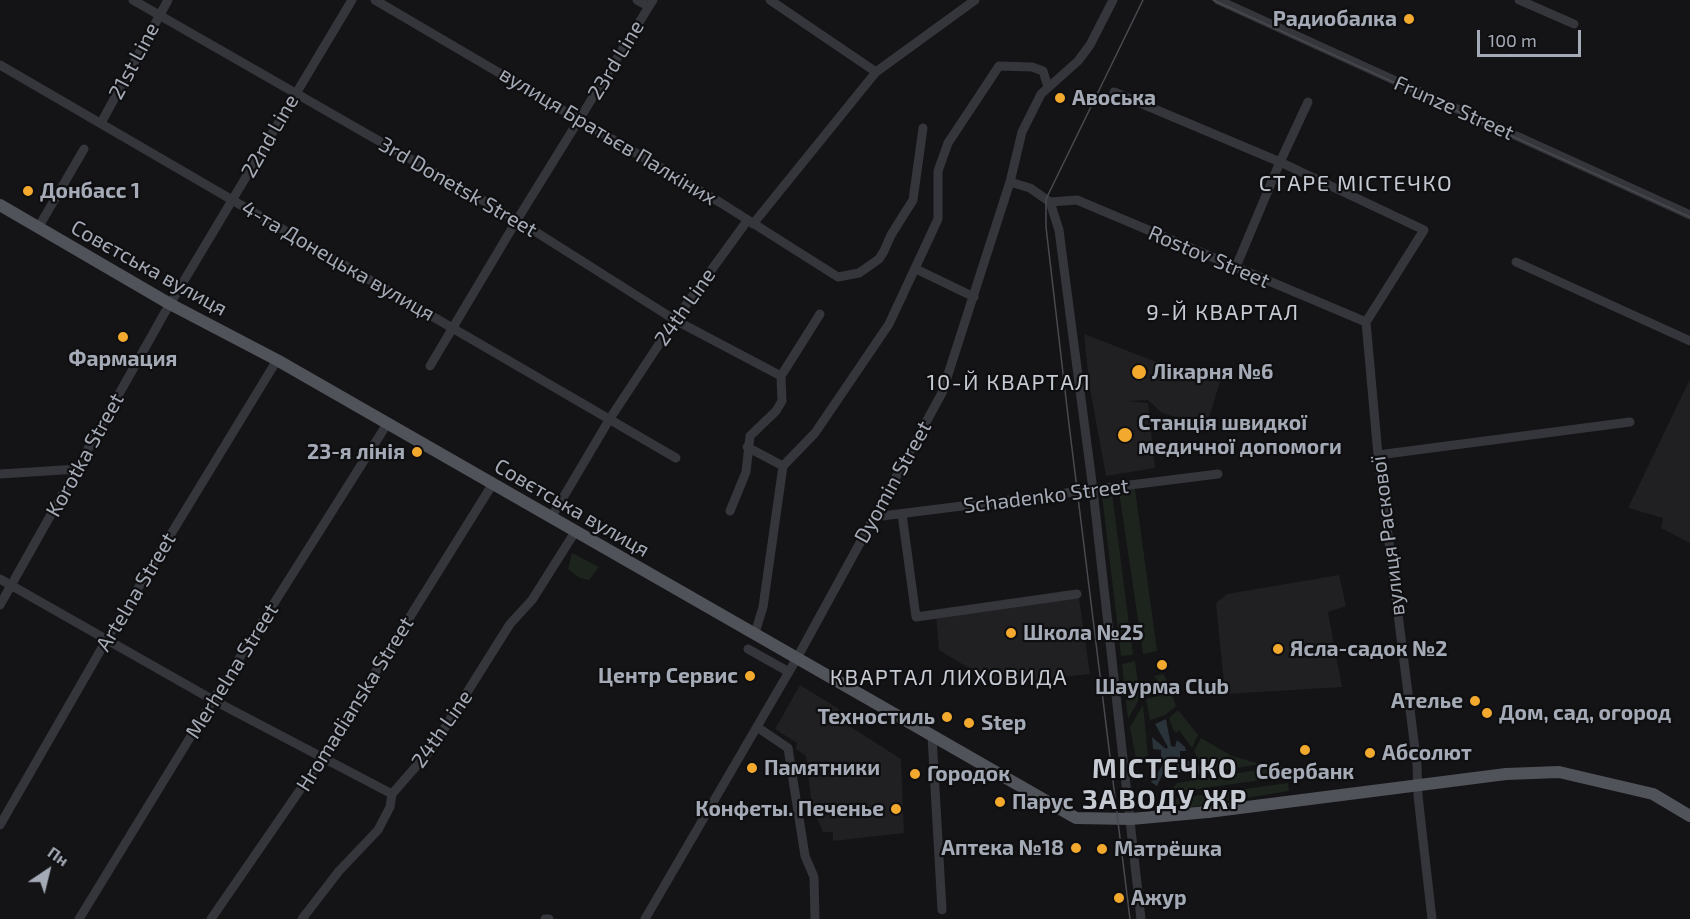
<!DOCTYPE html>
<meta charset="utf-8">
<style>
body{margin:0}
#map{position:relative;width:1690px;height:919px;overflow:hidden;background:#141416;font-family:"Exo 2",sans-serif}
canvas{display:block}
.north{position:absolute;left:18px;top:841px;width:60px;height:60px;-webkit-text-stroke:4px #0f0f11;paint-order:stroke;rotate:35deg;font-size:16px;font-weight:700;line-height:24px;text-align:center;color:#a5abb6}
.north::after{content:'';display:block;margin:auto;width:21px;height:27px;background:#a5abb6;clip-path:polygon(50% 0,100% 100%,50% 72%,0 100%)}
.scale{position:absolute;left:1477px;top:30px;width:104px;height:27px;box-sizing:border-box;border:3px solid #a5abb6;border-top:0;padding-left:8px;font-size:18px;line-height:21px;white-space:nowrap;color:#a5abb6;-webkit-text-stroke:4px #0f0f11;paint-order:stroke}
</style>
<div id="map">
<canvas width="1690" height="919"></canvas>
<div class="north">Пн</div>
<div class="scale">100 m</div>
</div>
<script>
const context = document.querySelector('canvas').getContext('2d');
context.lineJoin = 'round';
function fill(path, color) { context.fillStyle = color; context.fill(path, 'evenodd'); }
const poly = rows => new Path2D(rows.map(r => 'M' + r).join(''));
function strokePath(path, color, width, dash) { context.strokeStyle = color; context.lineWidth = width; context.lineCap = dash ? 'butt' : 'round'; context.setLineDash(dash || []); context.stroke(path); }
function write(font, color, halo, rows, align = 'center') {
  context.font = font + ' "Exo 2",sans-serif'; context.lineWidth = 4.5; context.setLineDash([]); context.textBaseline = 'middle'; context.strokeStyle = halo; context.fillStyle = color; for (const [text, x, y, turn = 0] of rows) {
    context.save(); context.translate(x, y); context.rotate((+turn || 0) * Math.PI / 180); context.textAlign = isNaN(turn) ? turn : align; if (halo) context.strokeText(text, 0, 0); context.fillText(text, 0, 0); context.restore();
  }
}
const built = poly([
 [1084,334,1159,363,1220,382,1206,427,1162,413,1148,400,1127,401,1148,403,1155,468,1106,476,1089,383],
 [1690,379,1690,543,1661,528,1663,518,1628,508],
 [1339,575,1346,606,1328,612,1342,687,1225,694,1216,603,1227,594],
 [1079,598,1090,674,995,684,939,650,936,616],
 [800,685,839,709,835,717,901,759,904,833,833,841,833,832,823,832,812,807,806,756,796,749,797,743,775,729]
]);
const green = poly([
 [1135,489,1157,651,1143,654,1119,491],
 [1112,493,1133,655,1121,656,1102,495],
 [572,553,599,567,589,580,580,578,568,569],
 [1135,661,1140,698,1128,719,1122,664],
 [1164,674,1176,706,1165,715,1150,720,1146,699,1159,696,1162,686,1154,676],
 [1143,705,1148,756,1136,759,1130,727],
 [1178,710,1198,735,1192,748,1179,730,1176,733,1173,729,1169,718],
 [1201,738,1232,756,1260,764,1218,771,1199,760,1194,751],
 [1282,766,1283,777,1169,793,1177,783],
 [1288,783,1289,791,1160,812,1159,807,1165,800]
]);
const water = poly([
 [1166,719,1171,746,1175,747,1177,740,1185,747,1186,751,1180,751,1180,757,1212,772,1197,774,1180,759,1178,762,1184,771,1169,774,1170,765,1167,765,1157,786,1151,782,1164,763,1161,759,1161,750,1153,749,1152,737,1166,749,1168,747,1155,724]
]);
const minor = poly([
 [133,0,517,220,675,320,781,376],
 [375,0,721,203,838,277,859,273,879,259,884,251,891,235,913,200,923,128],
 [637,0,648,6],
 [770,0,876,72],
 [1218,0,1690,215],
 [1519,0,1574,24],
 [0,65,676,458],
 [1114,92,1280,162,1424,230,1366,322],
 [101,123,168,0],
 [1010,182,1030,188,1050,202,1059,230,1093,490,1141,919],
 [1050,202,1077,200,1366,322],
 [753,224,876,72,975,0],
 [38,228,84,149],
 [1516,262,1690,341],
 [916,269,974,297],
 [1235,269,1280,162,1308,102],
 [1366,322,1378,455,1417,765,1418,796,1432,919],
 [430,366,517,220,653,0],
 [747,447,783,466],
 [1378,455,1630,422],
 [783,466,815,433,889,324,938,219,938,171,948,143,999,66,1032,67,1043,71,1048,87],
 [0,474,78,469],
 [730,511,746,472,750,436,776,411,782,401,781,376,820,314],
 [902,514,916,617,1077,594],
 [874,517,1218,474],
 [551,518,609,420,675,320,747,221],
 [0,579,213,700,392,794],
 [0,605,164,314,352,0],
 [755,633,763,607,783,466],
 [748,649,789,672],
 [757,727,788,748,805,856,814,877,815,919],
 [932,736,942,910],
 [0,825,107,639,277,360],
 [79,919,213,700,387,424],
 [211,919,322,758,492,485],
 [302,919,339,871,378,830,390,807,392,794,432,748,510,624,532,600,575,532],
 [545,919,549,919],
 [645,919,797,658,942,393,1010,182,1022,132,1041,94,1078,61,1090,45,1113,0]
]);
const major = poly([
 [0,205,170,304,277,360,1076,818,1131,819,1208,812,1506,774,1559,772,1653,794,1690,816]
]);
const tram = poly([
 [1213,0,1690,217],
 [1130,919,1068,416,1046,227,1046,199,1143,0]
]);
const markers = [
 [1409,19,6,"#f3a92e"],
 [1060,98,6,"#f3a92e"],
 [28,191,6,"#f3a92e"],
 [123,337,6,"#f3a92e"],
 [1139,372,8,"#f3a92e"],
 [1125,435,8,"#f3a92e"],
 [417,452,6,"#f3a92e"],
 [1011,633,6,"#f3a92e"],
 [1278,649,6,"#f3a92e"],
 [1162,665,6,"#f3a92e"],
 [750,676,6,"#f3a92e"],
 [1475,701,6,"#f3a92e"],
 [1487,713,6,"#f3a92e"],
 [947,717,6,"#f3a92e"],
 [969,723,6,"#f3a92e"],
 [1305,750,6,"#f3a92e"],
 [1370,753,6,"#f3a92e"],
 [752,768,6,"#f3a92e"],
 [915,774,6,"#f3a92e"],
 [1000,802,6,"#f3a92e"],
 [896,809,6,"#f3a92e"],
 [1076,848,6,"#f3a92e"],
 [1102,849,6,"#f3a92e"],
 [1119,898,6,"#f3a92e"]
];
const poiNames = [
 ["Радиобалка",1397,19,"right"],
 ["Авоська",1072,98],
 ["Донбасс 1",40,191],
 ["Фармация",123,359,"center"],
 ["Лікарня №6",1152,372],
 ["Станція швидкої",1138,423],
 ["медичної допомоги",1138,447],
 ["23-я лінія",405,452,"right"],
 ["Школа №25",1023,633],
 ["Ясла-садок №2",1290,649],
 ["Центр Сервис",738,676,"right"],
 ["Шаурма Club",1162,687,"center"],
 ["Ателье",1463,701,"right"],
 ["Дом, сад, огород",1499,713],
 ["Техностиль",935,717,"right"],
 ["Step",981,723],
 ["Абсолют",1382,753],
 ["Памятники",764,768],
 ["Сбербанк",1305,772,"center"],
 ["Городок",927,774],
 ["Парус",1012,802],
 ["Конфеты. Печенье",884,809,"right"],
 ["Аптека №18",1064,848,"right"],
 ["Матрёшка",1114,849],
 ["Ажур",1131,898]
];
const streetNames = [
 ["23rd Line",616,60,-59],
 ["21st Line",134,61,-62],
 ["Frunze Street",1454,108,24],
 ["22nd Line",270,136,-60],
 ["вулиця Братьєв Палкіних",608,136,31],
 ["3rd Donetsk Street",458,187,30],
 ["Rostov Street",1209,257,23],
 ["4-та Донецька вулиця",338,261,30],
 ["Совєтська вулиця",149,268,29],
 ["24th Line",685,307,-55],
 ["Korotka Street",85,455,-61],
 ["Dyomin Street",893,482,-61],
 ["Schadenko Street",1046,496,-7],
 ["Совєтська вулиця",572,508,30],
 ["вулиця Раскової",1388,536,-97],
 ["Artelna Street",136,592,-59],
 ["Merhelna Street",232,671,-58],
 ["Hromadianska Street",355,704,-58],
 ["24th Line",442,729,-55]
];
const neighbourhoodNames = [
 ["СТАРЕ МІСТЕЧКО",1356,184],
 ["9-Й КВАРТАЛ",1223,313],
 ["10-Й КВАРТАЛ",1009,383],
 ["КВАРТАЛ ЛИХОВИДА",949,678]
];
const districtNames = [
 ["МІСТЕЧКО",1165,769],
 ["ЗАВОДУ ЖР",1165,800]
];
fill(built, '#202023');
fill(green, '#1c241d');
fill(water, '#2a333a');
strokePath(minor, '#35363b', 9);
strokePath(major, '#51535a', 12);
strokePath(tram, '#484a50', 1.5);
for (const [x, y, r, color] of markers) { const dot = new Path2D(); dot.arc(x, y, r, 0, 2 * Math.PI); context.fillStyle = color; context.fill(dot); strokePath(dot, '#0f0f11', 2); }
write('bold 21px', '#a5abb6', '#0f0f11', poiNames, 'left');
write('21px', '#a5abb6', '#0f0f11', streetNames);
context.letterSpacing = '1.5px';
write('22px', '#c6cad2', '#0f0f11', neighbourhoodNames);
context.letterSpacing = '0px';
context.letterSpacing = '1.5px';
write('bold 27px', '#c6cad2', '#0f0f11', districtNames);
context.letterSpacing = '0px';
</script>
